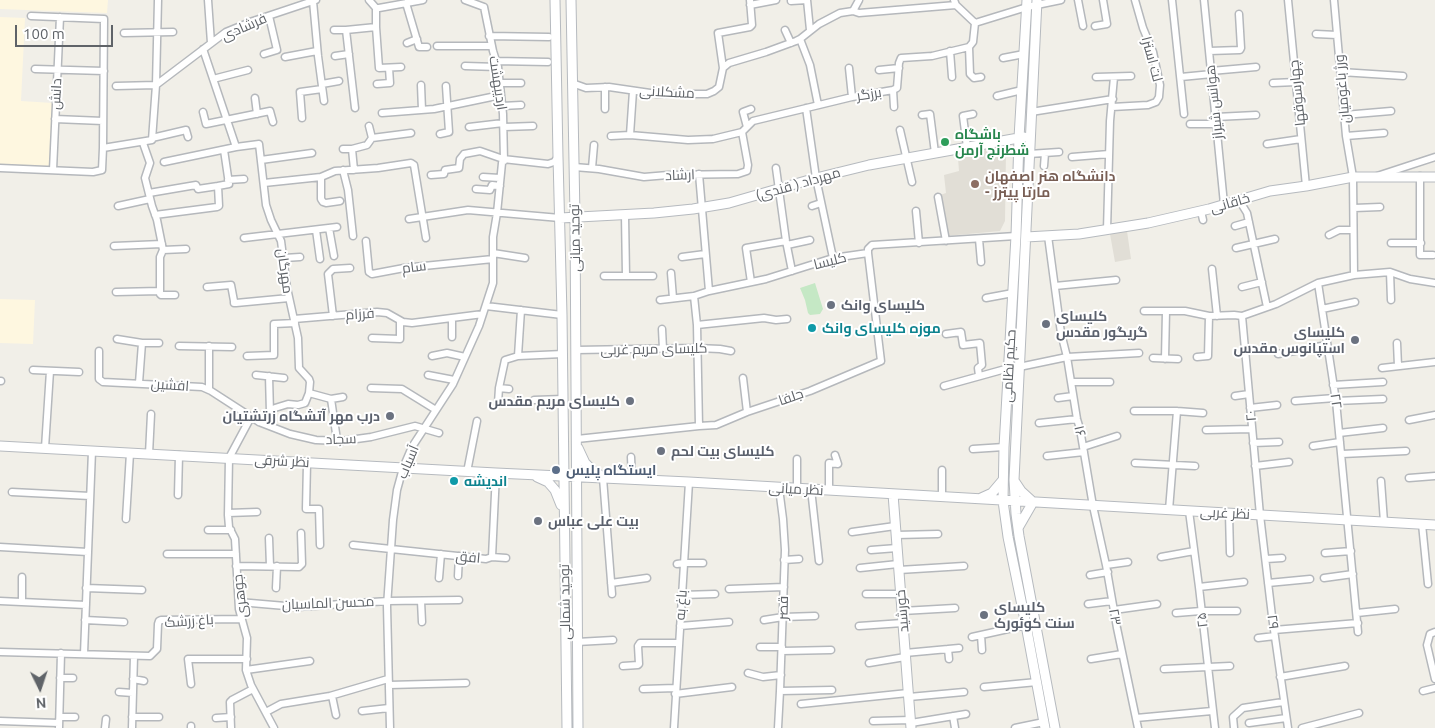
<!DOCTYPE html>
<meta charset="utf-8">
<style>
body{margin:0}
#map{position:relative;width:1435px;height:728px;overflow:hidden;background:#f1efe8;font-family:Ubuntu,sans-serif}
canvas{display:block}
.north{position:absolute;left:15px;top:663px;width:50px;height:50px;-webkit-text-stroke:4px #fff;paint-order:stroke;rotate:176deg;font-size:14px;font-weight:700;line-height:20px;text-align:center;color:#5f6368}
.north::after{content:'';display:block;margin:auto;width:18px;height:22px;background:#5f6368;clip-path:polygon(50% 0,100% 100%,50% 72%,0 100%)}
.scale{position:absolute;left:15px;top:25px;width:98px;height:22px;box-sizing:border-box;border:2px solid #5f6368;border-top:0;padding-left:6px;font-size:15px;line-height:18px;white-space:nowrap;color:#5f6368;-webkit-text-stroke:4px #fff;paint-order:stroke}
</style>
<div id="map">
<canvas width="1435" height="728"></canvas>
<div class="north">N</div>
<div class="scale">100 m</div>
</div>
<script>
const context = document.querySelector('canvas').getContext('2d');
context.lineJoin = 'round';
function fill(path, color) { context.fillStyle = color; context.fill(path, 'evenodd'); }
const poly = rows => new Path2D(rows.map(r => 'M' + r).join(''));
function strokePath(path, color, width, dash) { context.strokeStyle = color; context.lineWidth = width; context.lineCap = dash ? 'butt' : 'round'; context.setLineDash(dash || []); context.stroke(path); }
function write(font, color, halo, rows, align = 'center') {
  context.font = font + ' Ubuntu,Cairo,sans-serif'; context.lineWidth = 4; context.setLineDash([]); context.textBaseline = 'middle'; context.strokeStyle = halo; context.fillStyle = color; for (const [text, x, y, turn = 0] of rows) {
    context.save(); context.translate(x, y); context.rotate((+turn || 0) * Math.PI / 180); context.textAlign = isNaN(turn) ? turn : align; if (halo) context.strokeText(text, 0, 0); context.fillText(text, 0, 0); context.restore();
  }
}
const commercial = poly([
 [0,0,108,0,107,13,0,9],
 [0,17,25,18,21,101,53,103,50,167,0,164],
 [0,299,35,300,33,344,0,343]
]);
const education = poly([
 [999,148,1006,151,1005,221,1000,231,946,236,940,195,946,193,944,175,959,171,958,158,964,153],
 [1127,231,1131,259,1115,262,1110,234]
]);
const green = poly([
 [815,283,823,309,820,314,810,315,808,313,805,300,800,288]
]);
const street = poly([
 [208,0,211,43],
 [369,0,376,8,379,8,423,0],
 [465,0,484,7],
 [954,0,956,5,975,23],
 [1078,0,1083,26],
 [1172,0,1184,114],
 [1204,0,1224,204],
 [1288,0,1306,186],
 [1334,0,1346,136,1353,177,1354,275],
 [313,1,318,56,324,101],
 [791,1,807,0,810,30],
 [406,3,419,47,427,47],
 [750,5,776,0],
 [484,7,493,51,498,67,503,114,504,161],
 [376,8,376,27,379,68,401,67],
 [853,11,859,13,956,5],
 [31,16,104,19,103,148],
 [975,23,1027,7,1061,0],
 [1095,26,1107,24,1103,0],
 [334,30,346,30],
 [785,30,791,43],
 [124,33,173,32],
 [1316,34,1337,35],
 [489,36,549,37],
 [407,43,417,39],
 [437,46,492,46],
 [969,47,970,74,974,78,981,77],
 [203,49,236,147],
 [950,51,952,77],
 [1209,51,1240,50,1241,48,1239,14],
 [264,54,277,50,269,16],
 [335,56,349,54],
 [285,57,317,51],
 [1003,58,1024,54],
 [495,61,548,62],
 [465,66,498,67],
 [723,68,729,63,766,52,796,41,800,39],
 [849,68,852,97],
 [35,69,104,71],
 [879,70,899,68],
 [1211,71,1256,67],
 [1341,72,1403,76],
 [1096,77,1131,76],
 [1181,77,1212,74],
 [213,79,248,70],
 [499,83,521,83],
 [572,83,586,88,609,87,657,94,707,94,714,91,719,87,723,68,718,33,750,27,752,25,750,0],
 [1273,83,1296,82],
 [322,84,339,81],
 [377,84,390,83,389,68],
 [421,85,422,110],
 [116,86,156,85,158,0],
 [605,87,605,109],
 [893,90,894,107],
 [997,96,1022,90],
 [255,98,257,114],
 [818,105,810,65,800,39,819,24,840,13,853,11,859,0],
 [502,106,521,105],
 [1112,107,1148,105,1156,102,1159,97,1160,85,1153,52,1143,28,1135,0],
 [355,108,346,30,376,27],
 [806,108,816,178,833,258],
 [203,112,206,124,270,111,273,122],
 [1031,112,1113,99],
 [382,113,434,109,501,95],
 [922,115,930,114,935,153],
 [1344,115,1391,111],
 [1216,117,1256,115],
 [302,118,300,92,322,89],
 [55,119,103,121],
 [1190,124,1217,124],
 [369,126,372,138],
 [469,127,503,123],
 [504,127,533,126],
 [747,127,743,112,751,109],
 [900,130,912,182],
 [440,134,449,132,446,86],
 [630,135,633,91],
 [611,136,630,135,688,140,713,139,742,132,753,121,852,97,893,90,897,88,899,63,901,58,932,56,969,47,973,42,975,23],
 [1346,136,1384,133],
 [152,138,186,130,188,137],
 [143,143,150,163,145,178,152,206,157,220,163,250,160,257,160,294,161,295,175,295],
 [1267,144,1301,139],
 [967,147,963,116,973,114],
 [343,149,352,149],
 [1029,154,1059,152],
 [1072,157,1109,154],
 [261,160,312,153],
 [164,162,236,147,259,144,266,205,271,220,281,241,287,288,298,338,299,368,309,379,310,382,309,393,305,403,298,405,288,404,275,408,259,422],
 [1044,166,1045,153],
 [574,167,599,169,644,177,668,175,738,174,747,171,748,165,742,132],
 [0,168,93,172,102,170,103,148,152,140,156,85,226,32,253,21,316,0],
 [592,168,594,145],
 [776,168,786,241,792,271],
 [53,170,60,17],
 [343,170,348,190,353,236],
 [354,170,352,149,367,145,372,138,411,133],
 [699,174,709,291],
 [431,175,444,174,445,170,459,168,460,159,464,154,480,151,503,159,548,164,554,162,558,157],
 [1377,176,1435,157],
 [1420,176,1420,255,1433,255],
 [321,177,321,199,323,202,326,203,340,201],
 [483,177,500,178],
 [228,180,244,179],
 [264,183,321,177,335,171,378,168,411,163,414,165,426,238],
 [476,189,490,190,492,185,500,186],
 [149,193,196,185,198,189,218,186],
 [938,197,946,241],
 [1239,200,1247,213,1267,307],
 [118,206,150,199],
 [812,206,821,203],
 [1354,208,1380,207],
 [916,211,919,243],
 [1201,211,1203,220],
 [155,215,217,207,219,206,218,186,229,184,224,150],
 [625,215,626,276],
 [409,219,468,210,560,218],
 [1235,226,1249,222],
 [329,228,334,256],
 [316,230,320,259],
 [1107,230,1110,121,1114,77],
 [1329,235,1339,230,1353,230],
 [1048,236,1061,333,1067,357,1077,419,1080,429,1093,506,1106,565,1117,628,1138,728],
 [244,238,337,227],
 [979,239,981,262],
 [366,241,369,272,372,274,404,268,493,259],
 [1391,243,1421,243],
 [787,245,810,240],
 [114,246,162,244],
 [1236,248,1275,239],
 [163,250,186,249],
 [493,253,525,258],
 [868,253,868,249,872,245,1016,236],
 [682,257,705,254],
 [284,258,300,257],
 [1212,269,1217,316],
 [1390,272,1391,300],
 [671,273,673,298],
 [604,276,653,276],
 [751,282,746,248,786,241],
 [1318,283,1336,401,1358,632],
 [1055,286,1116,280],
 [207,287,231,285,234,301,234,303,236,303,289,298],
 [1242,287,1262,282],
 [116,292,160,291],
 [694,296,697,325,699,426],
 [986,298,1013,293],
 [660,300,694,296,709,291,766,279,833,258,868,253],
 [486,306,562,315],
 [1322,309,1355,302],
 [1144,311,1185,311,1209,316,1234,315,1242,316,1276,304,1318,283,1354,275,1390,272,1410,279,1435,283],
 [333,316,328,274,333,269,350,268],
 [1242,316,1260,515,1272,616,1288,728],
 [452,318,452,337],
 [294,319,377,312,387,313,403,322,412,323,483,314],
 [697,325,764,318,776,320,787,319],
 [662,329,663,349],
 [946,334,961,332,963,345,980,343,982,365,978,368,979,376],
 [372,338,400,339,400,321],
 [117,339,142,343,139,383],
 [142,343,159,343],
 [1397,343,1398,366],
 [179,346,232,347],
 [576,350,697,348,720,349,731,351],
 [99,351,99,379,103,382,202,387,211,391,259,422,290,434,316,440,342,441,371,437,415,426,439,433],
 [1278,354,1327,345],
 [247,356,274,355,274,324,295,323],
 [432,356,447,353,465,357],
 [518,356,521,310],
 [1197,357,1208,356,1209,316],
 [1153,358,1178,359],
 [1165,359,1166,311],
 [1019,367,1067,357,1139,353],
 [1382,368,1435,362],
 [33,370,79,372],
 [256,375,284,378],
 [428,375,454,380],
 [269,376,270,413],
 [743,378,747,412],
 [0,381,1,381],
 [1071,382,1110,382],
 [1333,385,1383,382],
 [944,386,1009,368],
 [371,388,402,389,436,410],
 [499,388,509,389],
 [209,390,209,346],
 [309,393,331,399,343,397],
 [1235,396,1249,394],
 [1058,398,1073,396],
 [331,399,337,440],
 [534,400,563,399],
 [1295,401,1335,398],
 [1336,401,1383,399],
 [498,403,499,388,505,360,518,356,563,354],
 [1250,408,1277,405],
 [1134,411,1177,411,1203,413],
 [251,417,229,458,228,515,229,527,235,539,239,609,247,638,246,670,251,685,274,728],
 [1409,420,1435,415],
 [1039,423,1077,419],
 [1206,430,1252,429],
 [1339,433,1383,428],
 [577,439,699,426,716,425,747,412,810,391,881,361,868,253],
 [1253,443,1279,442],
 [1313,446,1340,442],
 [1083,447,1117,436],
 [45,448,50,371],
 [973,449,1004,447],
 [149,454,151,414],
 [1342,454,1406,451],
 [1047,456,1084,452],
 [631,457,632,479],
 [797,459,797,489],
 [307,463,306,509,319,509,320,545],
 [1135,463,1195,466],
 [1255,466,1289,462],
 [942,470,942,497],
 [467,472,477,421],
 [603,478,612,594],
 [1409,478,1435,476],
 [1381,481,1384,522],
 [811,489,819,561],
 [829,490,829,463,838,464,835,455],
 [12,492,90,496],
 [178,495,179,455],
 [1169,510,1177,411],
 [1189,511,1199,587,1215,728],
 [228,513,257,512],
 [1229,513,1230,553],
 [126,519,130,453],
 [1422,524,1428,584],
 [208,530,231,530],
 [852,532,895,526],
 [896,535,938,534],
 [269,538,270,566],
 [353,545,486,559,492,557,506,558],
 [0,547,88,552],
 [871,550,897,548],
 [1325,553,1351,551],
 [167,554,236,554],
 [492,557,496,473],
 [1161,557,1194,551],
 [1266,559,1282,558],
 [784,560,799,559],
 [677,564,684,563,703,563],
 [1106,565,1128,562],
 [236,566,299,567,302,564,301,533],
 [860,568,898,564],
 [899,570,964,566],
 [1090,575,1108,572],
 [458,576,459,556],
 [22,577,22,602],
 [439,578,441,554],
 [1324,578,1353,574],
 [611,583,647,578],
 [1268,583,1310,579],
 [1199,587,1244,582],
 [86,588,142,590],
 [276,588,277,566],
 [729,589,784,587],
 [866,594,901,594],
 [682,595,715,594],
 [0,601,86,605],
 [421,601,422,622],
 [239,602,297,607,388,601,459,600],
 [1088,604,1112,601],
 [1114,610,1157,604],
 [902,611,955,608],
 [1176,613,1201,611,1237,611],
 [1357,613,1395,609],
 [85,620,124,622],
 [764,620,783,617,815,616],
 [680,626,729,622],
 [859,626,903,623],
 [1274,630,1358,623],
 [1435,632,1430,634,1427,645,1435,679],
 [981,635,982,650],
 [972,637,1026,625],
 [1258,638,1275,636],
 [577,642,613,640],
 [760,647,782,647],
 [948,649,949,659],
 [782,651,831,650],
 [0,652,150,656,157,649,158,624,159,621,161,620,242,619],
 [905,653,959,648],
 [84,654,92,451],
 [1091,659,1122,654],
 [869,663,905,657],
 [623,666,638,665,639,664,638,646,640,643,678,643],
 [1164,669,1230,666],
 [246,670,310,661],
 [748,673,763,677,781,675],
 [1280,677,1345,666],
 [60,678,73,678],
 [133,679,144,681],
 [191,684,188,659,247,659],
 [389,685,466,683],
 [984,687,1037,682],
 [643,689,676,688],
 [780,691,832,690],
 [1423,691,1435,688],
 [119,692,133,693],
 [675,694,732,687],
 [332,696,336,715],
 [909,697,964,692],
 [801,704,908,693],
 [362,711,389,708],
 [266,712,281,704,330,696,388,679],
 [953,716,955,728],
 [60,717,75,717],
 [132,717,159,717],
 [216,718,231,717],
 [1136,718,1212,711],
 [0,721,59,723],
 [873,721,911,720],
 [911,723,966,714],
 [1249,723,1286,718],
 [191,726,191,728],
 [59,728,61,653],
 [105,728,106,719],
 [132,728,134,656],
 [231,728,230,702,232,700,253,689],
 [390,728,387,606,393,520,397,490,403,468,412,447,453,384,479,326,493,283,493,237,497,213,502,163,503,159],
 [674,728,689,482],
 [778,728,780,691,785,550,783,519,779,488],
 [1015,728,1044,722],
 [1234,728,1233,717,1243,708,1283,702],
 [1302,728,1359,713]
]);
const secondary = poly([
 [555,0,558,157,562,315,567,728],
 [571,0,575,216,578,728],
 [1027,0,1019,138,1016,236,1004,447,1003,501,1008,537,1026,625,1045,728],
 [1037,0,1014,480,1016,514,1019,536,1055,728],
 [560,218,654,213,693,209,729,203,816,178,869,165,1024,137],
 [1026,237,1079,234,1148,223,1209,209,1270,191,1306,186,1353,177,1435,177],
 [0,446,496,473,689,482,1435,525],
 [578,448,585,463,592,470,603,477],
 [537,477,548,482,555,490,561,505],
 [1015,482,1021,491,1033,502],
 [893,494,911,728],
 [981,498,992,493,1003,480],
 [1018,528,1033,502]
]);
const markers = [
 [945,142,5,"#2e9e5b"],
 [975,184,5,"#8d6e63"],
 [831,305,5,"#6b7280"],
 [1046,324,5,"#6b7280"],
 [812,328,5,"#0f9aa8"],
 [1355,340,5,"#6b7280"],
 [630,401,5,"#6b7280"],
 [390,416,5,"#6b7280"],
 [661,451,5,"#6b7280"],
 [556,470,5,"#5c6f8a"],
 [454,481,5,"#0f9aa8"],
 [538,521,5,"#6b7280"],
 [984,615,5,"#6b7280"]
];
const streetNames = [
 ["فرشادی",244,27,-24],
 ["لت استرا",1152,59,75],
 ["اردیبهشت",498,83,81],
 ["ورژ باغومیان",1342,89,-95],
 ["مشکلانی",667,92,3],
 ["چهارسوقها",1297,93,-96],
 ["دانش",56,94,-87],
 ["برزگر",869,94,-9],
 ["هوانس شیراز",1214,102,-96],
 ["ارشاد",680,175,-2],
 ["مهرداد ( قندی)",798,184,-16],
 ["خاقانی",1230,203,-16],
 ["توحید میانی",575,238,-91],
 ["کلیسا",830,261,-14],
 ["سام",414,267,-7],
 ["مهرگان",285,271,82],
 ["فرزام",360,314,-3],
 ["کلیسای مریم غربی",654,349,-1],
 ["حکیم نظامی",1009,366,-87],
 ["افشین",170,385,4],
 ["جلفا",791,397,-19],
 ["۲۲",1336,401,82],
 ["۲۰",1251,416,-95],
 ["۱۶",1080,431,77],
 ["سجاد",341,439,-2],
 ["نظر شرقی",282,461,3],
 ["آسیاب",408,462,-67],
 ["نظر میانی",796,489,3],
 ["نظر غربی",1225,513,3],
 ["افق",468,557,5],
 ["جوهری",240,596,-97],
 ["توحید شمالی",565,602,-91],
 ["محسن الماسیان",328,603,-2],
 ["باغ به",681,605,-86],
 ["قصر",783,608,-88],
 ["خورشید",902,611,-95],
 ["۲۳",1115,617,80],
 ["۲۵",1202,620,-97],
 ["باغ زرشک",189,621,-4],
 ["۲۹",1273,622,83]
];
const leisureNames = [
 ["باشگاه",955,134],
 ["شطرنج آرمن",955,150]
];
const educationNames = [
 ["دانشگاه هنر اصفهان",985,176],
 ["- مارتا پیترز",985,192]
];
const worshipNames = [
 ["کلیسای وانک",841,305],
 ["کلیسای",1056,316],
 ["گریگور مقدس",1056,332],
 ["کلیسای",1345,332,"right"],
 ["استپانوس مقدس",1345,348,"right"],
 ["کلیسای مریم مقدس",620,401,"right"],
 ["درب مهر آتشگاه زرتشتیان",380,416,"right"],
 ["کلیسای بیت لحم",671,451],
 ["بیت علی عباس",548,521],
 ["کلیسای",994,607],
 ["سنت کوئورک",994,623]
];
const cultureNames = [
 ["موزه کلیسای وانک",822,328],
 ["اندیشه",464,481]
];
const serviceNames = [
 ["ایستگاه پلیس",566,470]
];
fill(commercial, '#fef7e0');
fill(education, '#e1ded6');
fill(green, '#c5e8c5');
strokePath(street, '#b5b8bc', 9);
strokePath(secondary, '#b6babf', 11);
strokePath(street, '#fff', 6);
strokePath(secondary, '#fff', 9);
for (const [x, y, r, color] of markers) { const dot = new Path2D(); dot.arc(x, y, r, 0, 2 * Math.PI); context.fillStyle = color; context.fill(dot); strokePath(dot, '#fff', 2); }
write('14px', '#5f6368', '#fff', streetNames);
write('bold 14px', '#27864d', '#fff', leisureNames, 'left');
write('bold 14px', '#785e54', '#fff', educationNames, 'left');
write('bold 14px', '#5b616d', '#fff', worshipNames, 'left');
write('bold 14px', '#0d838f', '#fff', cultureNames, 'left');
write('bold 14px', '#4e5e75', '#fff', serviceNames, 'left');
</script>
